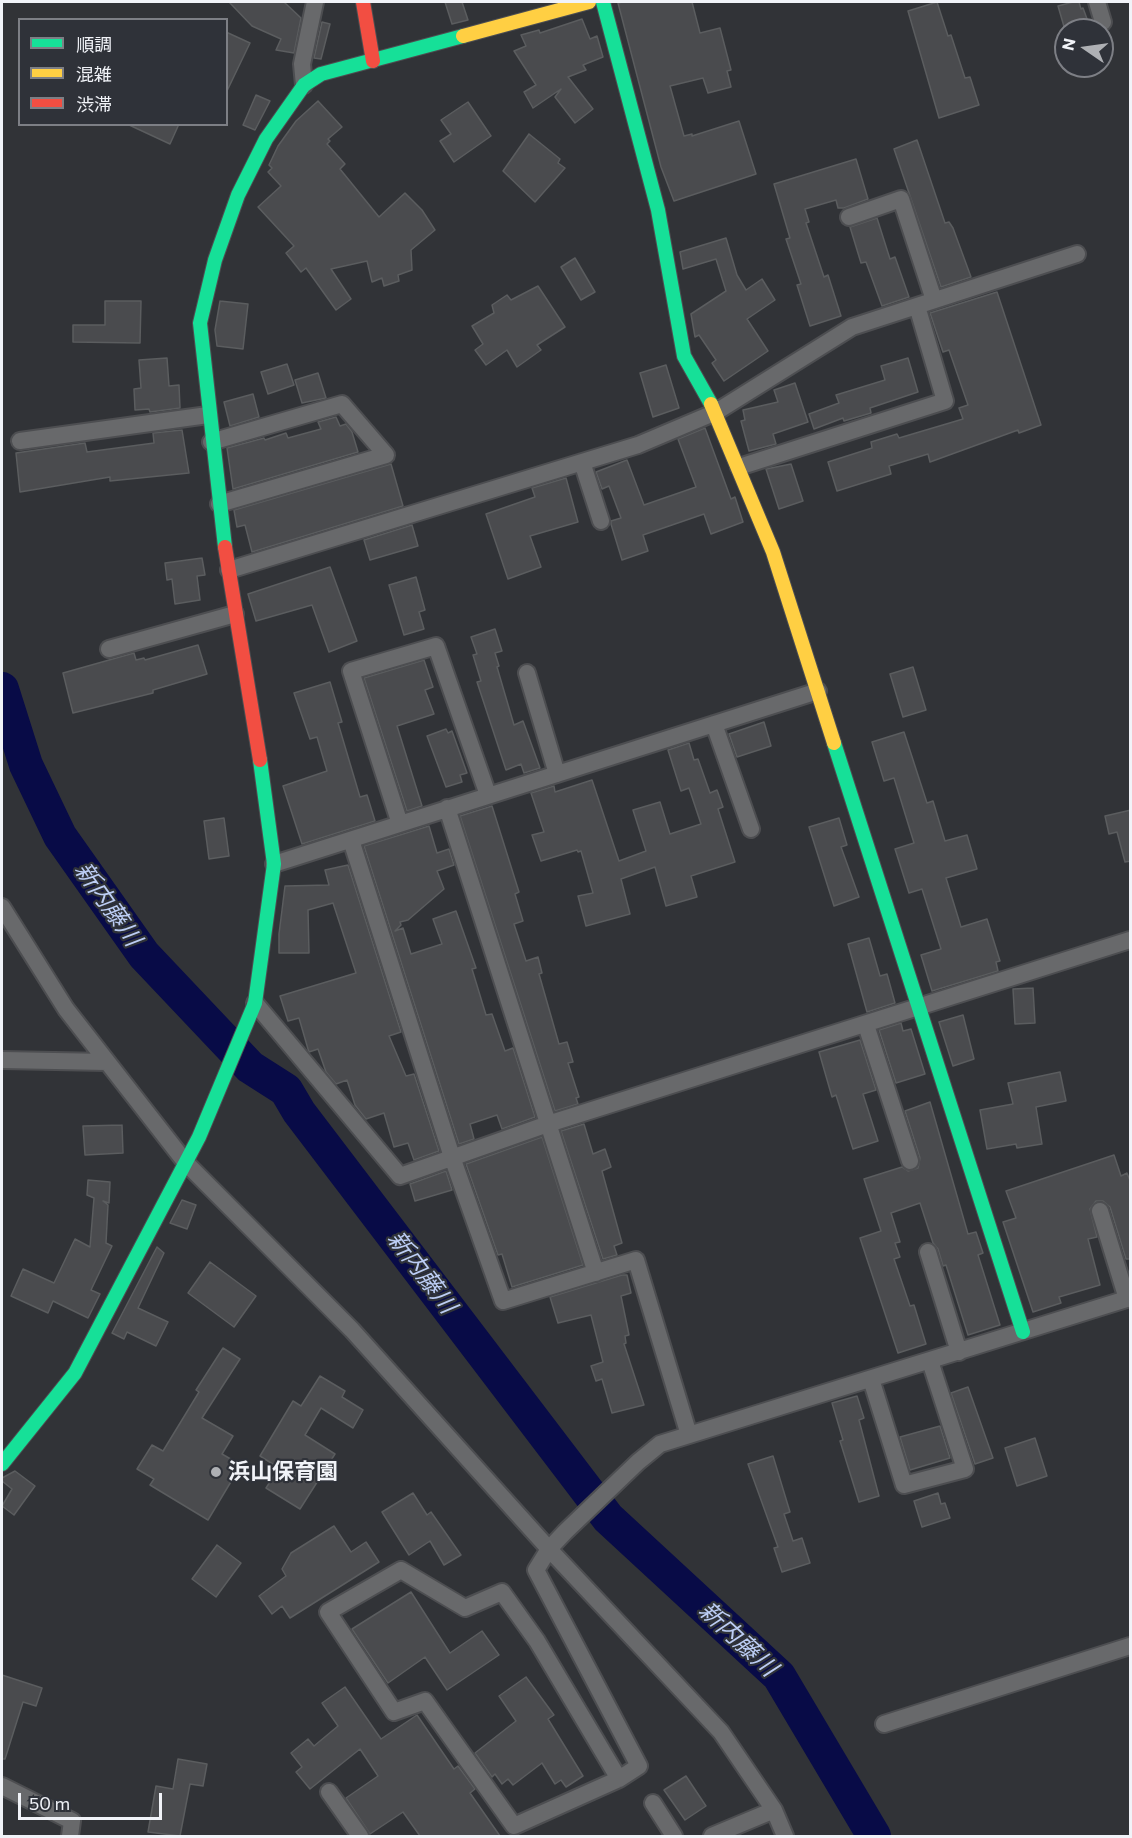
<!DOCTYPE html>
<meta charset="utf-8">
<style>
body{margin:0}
#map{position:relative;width:1132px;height:1838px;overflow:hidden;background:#313337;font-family:Commissioner,"Noto Sans JP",sans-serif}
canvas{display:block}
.frame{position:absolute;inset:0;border:3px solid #f1f3f8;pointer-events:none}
.legend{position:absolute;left:18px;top:18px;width:210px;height:108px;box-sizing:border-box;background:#2f3239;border:2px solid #7d7f85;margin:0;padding:8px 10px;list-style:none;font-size:18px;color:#f1f3f8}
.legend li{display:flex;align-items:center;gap:12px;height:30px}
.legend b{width:30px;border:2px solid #7d7f85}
.north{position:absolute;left:1054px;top:18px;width:60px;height:60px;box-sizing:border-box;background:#2f3239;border:2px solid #7d7f85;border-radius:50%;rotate:283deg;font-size:16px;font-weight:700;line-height:24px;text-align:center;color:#f1f3f8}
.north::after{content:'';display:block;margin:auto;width:21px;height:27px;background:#aeb0b4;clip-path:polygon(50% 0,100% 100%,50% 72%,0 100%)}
.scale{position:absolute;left:18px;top:1793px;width:144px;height:27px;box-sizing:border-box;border:3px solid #f1f3f8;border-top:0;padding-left:8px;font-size:18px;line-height:21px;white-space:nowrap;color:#f1f3f8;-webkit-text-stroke:4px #2f3239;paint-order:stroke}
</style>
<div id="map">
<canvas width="1132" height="1838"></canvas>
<div class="frame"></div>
<ul class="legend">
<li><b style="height:8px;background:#16e098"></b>順調</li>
<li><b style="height:8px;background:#ffcf43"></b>混雑</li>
<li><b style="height:8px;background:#f24e42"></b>渋滞</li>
</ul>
<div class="north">N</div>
<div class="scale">50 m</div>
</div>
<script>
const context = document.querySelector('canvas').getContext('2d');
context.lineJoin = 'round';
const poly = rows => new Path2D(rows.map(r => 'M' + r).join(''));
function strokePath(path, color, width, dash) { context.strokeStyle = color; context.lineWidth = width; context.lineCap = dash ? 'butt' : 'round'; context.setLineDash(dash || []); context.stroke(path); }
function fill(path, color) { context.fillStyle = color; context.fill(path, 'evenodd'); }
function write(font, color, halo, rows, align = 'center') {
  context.font = font + ' Commissioner,"Noto Sans JP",sans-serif'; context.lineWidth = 4.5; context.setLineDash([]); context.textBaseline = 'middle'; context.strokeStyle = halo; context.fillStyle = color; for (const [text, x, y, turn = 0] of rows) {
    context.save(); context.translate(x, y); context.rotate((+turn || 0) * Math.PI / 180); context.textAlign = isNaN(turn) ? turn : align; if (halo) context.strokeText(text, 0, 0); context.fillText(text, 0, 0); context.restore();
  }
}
const river = poly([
 [2,689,26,765,60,836,144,955,250,1067,286,1090,299,1112,608,1518,779,1676,874,1836]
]);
const building = poly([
 [229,2,284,2,301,18,294,53,276,50,281,39,252,26,229,2],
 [445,2,462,2,468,20,452,24,445,2],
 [623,2,692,2,700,33,720,28,731,70,727,71,731,87,708,93,703,78,670,86,684,136,692,134,692,136,739,121,756,174,674,201,661,167,618,3,623,2],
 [937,2,948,36,951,35,965,78,970,77,979,105,939,118,908,11,937,2],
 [1073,2,1079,2,1081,9,1083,8,1090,27,1065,30,1058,6,1073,2],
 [582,19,590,39,597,36,603,57,583,65,586,70,568,77,593,109,575,123,555,97,561,89,533,108,524,92,536,85,514,51,526,46,521,35,539,30,540,33,582,19],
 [322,22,330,24,321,59,314,58,322,22],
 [226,32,250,43,226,93,226,32],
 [256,95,270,101,255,130,243,125,256,95],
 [318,101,342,127,328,139,330,141,327,144,345,164,340,169,379,217,405,193,422,210,435,230,411,250,412,270,398,275,399,281,384,286,382,278,372,282,367,261,331,269,351,299,336,310,306,268,301,272,286,253,294,246,258,207,281,186,268,172,272,168,269,165,278,146,296,121,318,101],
 [468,102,491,136,454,162,440,141,451,134,441,120,468,102],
 [127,124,179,124,170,144,127,124],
 [529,134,560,159,558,163,565,168,535,202,503,171,529,134],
 [917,140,945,223,949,222,953,228,971,277,941,287,894,149,917,140],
 [856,159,868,199,844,208,838,208,836,200,805,209,809,222,806,223,824,277,828,275,841,316,810,326,797,285,801,284,786,239,790,238,774,184,856,159],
 [877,218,890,259,895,257,909,297,882,306,866,262,861,263,850,227,877,218],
 [726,238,737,275,746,290,762,279,775,300,747,319,768,351,724,381,712,363,716,360,699,335,695,337,691,314,726,291,716,259,683,269,680,252,726,238],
 [575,258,595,292,581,300,561,267,575,258],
 [538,286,565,327,537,345,541,350,517,367,507,350,486,365,475,350,483,344,472,326,494,313,492,305,507,295,511,300,538,286],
 [997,292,1041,425,1019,433,1018,430,930,462,928,454,889,466,891,474,837,491,828,462,872,448,871,442,897,434,899,438,963,419,959,408,968,405,949,350,943,352,930,313,997,292],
 [105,301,141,301,140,343,73,342,73,325,105,325,105,301],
 [220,301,248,304,243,349,217,346,215,330,220,301],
 [167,358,169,386,179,385,180,408,150,412,149,409,135,410,134,389,141,388,139,360,167,358],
 [908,358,918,392,870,408,871,413,844,421,843,418,814,429,809,414,839,403,836,395,885,380,881,366,908,358],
 [287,364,294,385,268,394,261,372,287,364],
 [666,365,679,408,653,417,640,373,666,365],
 [318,373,326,398,302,403,295,380,318,373],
 [795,383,808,422,773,434,776,444,749,451,741,421,745,420,743,410,778,402,774,390,795,383],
 [253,394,259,417,230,426,224,402,253,394],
 [336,417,340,426,346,424,352,432,358,452,233,489,227,448,264,438,265,440,286,433,288,438,321,429,318,422,336,417],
 [705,428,731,499,735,497,743,522,711,534,704,514,643,535,648,551,622,560,611,524,611,521,621,518,609,486,602,489,596,472,627,460,644,505,696,487,678,439,705,428],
 [182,430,189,473,110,481,110,477,20,492,16,453,85,443,87,452,154,443,153,433,182,430],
 [391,464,403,506,252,552,245,525,237,527,234,510,391,464],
 [791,464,803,501,779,509,766,469,791,464],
 [566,478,578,522,530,536,541,567,508,579,486,514,535,497,532,488,566,478],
 [412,525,418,546,370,560,364,540,412,525],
 [202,558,205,575,197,576,200,600,175,604,172,579,167,580,165,563,202,558],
 [330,567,357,641,329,652,312,605,256,621,248,594,330,567],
 [416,577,425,610,419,612,424,629,404,635,389,585,416,577],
 [495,629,502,651,495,653,499,666,497,667,514,725,523,721,540,768,524,773,521,764,506,770,477,682,481,681,473,655,477,654,471,637,495,629],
 [198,645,207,674,153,690,153,693,73,713,63,673,134,653,136,660,144,658,145,660,198,645],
 [424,660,433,687,425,690,434,714,397,726,422,806,407,811,364,678,424,660],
 [913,667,926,710,903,717,890,674,913,667],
 [330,682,342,722,338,723,360,797,367,795,375,821,302,844,283,786,327,771,317,737,310,739,294,693,330,682],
 [764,722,771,746,737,757,729,734,764,722],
 [446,729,448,733,452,731,467,773,460,775,462,782,446,787,427,736,446,729],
 [904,732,927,803,933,801,945,841,967,835,977,869,946,878,961,927,987,919,1000,961,996,962,998,971,932,991,921,955,941,949,922,889,909,893,895,849,914,843,894,778,884,781,872,742,904,732],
 [689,743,694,760,698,759,710,793,717,790,723,807,718,809,735,862,691,876,697,897,666,906,655,867,621,879,630,914,586,926,578,896,593,893,581,851,578,852,577,850,541,861,532,835,544,832,531,793,554,786,555,792,592,780,619,861,646,851,633,810,660,802,670,834,701,824,689,788,681,791,668,750,689,743],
 [492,806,519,892,515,894,523,921,514,924,526,961,538,957,542,973,539,974,559,1044,567,1042,573,1062,568,1063,579,1097,576,1098,578,1104,555,1111,460,816,492,806],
 [1131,810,1131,861,1125,862,1117,832,1109,834,1105,816,1131,810],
 [224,818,229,856,209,859,204,821,224,818],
 [839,818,847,845,841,847,859,897,834,906,809,827,839,818],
 [429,826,437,853,449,849,454,865,437,871,444,889,408,920,400,922,401,925,395,931,403,928,411,954,442,944,433,919,456,911,476,968,472,969,486,1015,492,1014,505,1051,513,1048,535,1117,502,1129,497,1115,470,1124,474,1139,459,1144,364,846,429,826],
 [348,865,401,1032,389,1036,406,1076,414,1074,439,1151,414,1160,408,1143,394,1147,384,1113,366,1119,355,1105,347,1080,336,1084,326,1072,318,1049,309,1052,308,1049,299,1018,288,1021,280,996,356,973,333,903,308,910,309,953,279,953,279,934,285,886,329,885,325,870,348,865],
 [869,938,880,976,887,974,895,1003,867,1012,848,944,869,938],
 [1033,988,1035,1023,1015,1024,1013,989,1033,988],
 [963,1015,974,1059,953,1066,939,1022,963,1015],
 [901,1023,903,1031,911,1029,925,1074,896,1083,879,1030,901,1023],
 [860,1040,876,1090,863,1094,878,1141,853,1149,836,1095,832,1097,819,1052,860,1040],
 [1060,1072,1066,1101,1036,1107,1042,1144,1017,1148,1016,1144,987,1149,980,1110,1013,1104,1008,1083,1060,1072],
 [930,1102,968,1234,976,1232,983,1253,978,1255,1000,1325,968,1335,946,1265,943,1266,938,1249,933,1243,920,1203,891,1213,900,1242,895,1243,900,1257,894,1259,910,1306,914,1305,926,1344,898,1353,860,1238,881,1231,864,1179,902,1167,908,1171,918,1168,920,1158,905,1111,930,1102],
 [584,1124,593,1154,605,1149,611,1167,602,1171,622,1243,614,1246,617,1255,603,1259,561,1131,584,1124],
 [122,1125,123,1153,85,1155,83,1126,122,1125],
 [542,1137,583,1265,512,1287,502,1254,498,1255,466,1164,542,1137],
 [1114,1155,1121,1176,1127,1173,1131,1183,1131,1259,1126,1259,1110,1207,1103,1201,1096,1201,1090,1209,1097,1237,1088,1239,1100,1285,1059,1297,1061,1303,1033,1312,1003,1222,1016,1218,1006,1191,1114,1155],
 [446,1171,452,1190,415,1201,410,1184,446,1171],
 [88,1180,110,1182,109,1203,103,1201,108,1205,106,1243,112,1246,91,1290,100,1294,88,1318,53,1301,48,1313,11,1296,23,1269,54,1283,75,1239,90,1247,94,1198,87,1195,88,1180],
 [182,1200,196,1205,187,1229,170,1223,182,1200],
 [157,1247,164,1253,138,1308,168,1322,156,1346,127,1332,124,1339,112,1333,157,1247],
 [210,1262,256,1296,234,1327,188,1293,210,1262],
 [622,1275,627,1275,631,1293,621,1296,629,1335,625,1336,626,1343,624,1344,644,1405,612,1413,602,1379,596,1381,591,1366,603,1362,591,1315,558,1323,550,1297,622,1275],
 [223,1348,240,1359,202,1418,233,1436,222,1454,241,1465,208,1520,150,1485,154,1479,137,1469,152,1445,163,1451,199,1392,196,1390,223,1348],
 [320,1376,345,1391,342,1397,363,1410,353,1428,321,1408,305,1435,335,1454,300,1509,266,1488,279,1468,260,1456,293,1401,301,1406,320,1376],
 [968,1387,993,1458,975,1464,951,1393,968,1387],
 [857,1396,864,1418,859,1420,879,1496,859,1502,840,1441,843,1440,832,1403,857,1396],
 [940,1426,950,1458,910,1470,900,1437,940,1426],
 [1035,1438,1047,1476,1017,1486,1005,1448,1035,1438],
 [773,1456,790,1512,784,1514,793,1541,802,1538,810,1563,782,1572,774,1548,778,1547,748,1464,773,1456],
 [15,1471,35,1486,14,1515,2,1506,12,1489,2,1481,2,1478,15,1471],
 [413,1493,427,1515,431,1512,461,1555,444,1565,430,1541,409,1555,382,1512,413,1493],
 [938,1493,941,1504,945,1503,950,1518,922,1527,914,1501,938,1493],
 [334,1526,351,1552,366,1542,379,1562,290,1618,282,1606,272,1614,259,1596,286,1576,282,1569,291,1553,334,1526],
 [217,1545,241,1563,216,1597,192,1579,217,1545],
 [411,1592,450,1653,482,1631,499,1655,447,1690,425,1657,388,1683,352,1629,411,1592],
 [2,1675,42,1688,36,1706,23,1702,5,1759,2,1759,2,1675],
 [526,1677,554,1715,548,1719,583,1776,566,1787,561,1780,555,1784,542,1763,513,1785,508,1779,502,1784,495,1774,492,1777,475,1753,516,1721,499,1696,526,1677],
 [345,1687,381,1739,417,1715,454,1769,458,1766,475,1789,470,1793,500,1836,420,1836,403,1812,370,1834,346,1798,378,1776,360,1749,310,1789,296,1772,302,1767,291,1753,308,1739,314,1746,338,1726,322,1703,345,1687],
 [178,1759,207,1764,203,1786,190,1784,180,1836,148,1832,156,1786,173,1789,178,1759],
 [686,1776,706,1806,685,1820,664,1790,686,1776]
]);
const street = poly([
 [1097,2,1103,22],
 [304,85,302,64,315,2],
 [849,217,901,199,934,300],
 [20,441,208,415],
 [211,442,342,404,386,455,219,504],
 [582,462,601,521],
 [739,467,945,401,917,306],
 [229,570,638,445,716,412,852,327,1077,254],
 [109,649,235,614],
 [527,673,557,774],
 [714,724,751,829],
 [447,808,596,1273],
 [400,824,351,671,436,646,488,795],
 [351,840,452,1157,503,1301,636,1260,689,1435],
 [274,864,818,691],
 [2,907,66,1009,186,1163,352,1330,549,1549,721,1732,774,1810,785,1836],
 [255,1003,400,1176,548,1124,1130,940],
 [866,1025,910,1161],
 [2,1060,107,1062],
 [1100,1211,1127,1299],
 [928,1252,959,1352],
 [871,1379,904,1485,965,1469,930,1361],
 [401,1570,465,1608,502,1592,537,1641,619,1779,514,1826,425,1701,394,1712,328,1612,401,1570],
 [884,1724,1130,1646],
 [619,1779,639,1766,536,1570,549,1549,565,1532,638,1462,660,1444,1130,1298],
 [2,1786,72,1821,70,1836],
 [329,1792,360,1836],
 [653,1803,674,1836],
 [712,1836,774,1810]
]);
const fast = poly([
 [603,2,658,210,684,356,711,404],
 [225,547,200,323,215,260,238,195,266,139,304,85,321,74,463,36],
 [834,743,1023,1332],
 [2,1464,75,1373,199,1137,255,1003,274,864,260,760]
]);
const slow = poly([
 [463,36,589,2],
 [711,404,773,552,834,743]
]);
const jam = poly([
 [363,2,373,61],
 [225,547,260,760]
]);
const markers = [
 [216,1472,6,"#aeb0b4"]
];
const poiNames = [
 ["浜山保育園",228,1472]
];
const waterNames = [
 ["新内藤川",108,904,55],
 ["新内藤川",422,1272,53],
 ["新内藤川",738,1639,43]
];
strokePath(river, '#080b47', 34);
fill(building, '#4a4b4e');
strokePath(building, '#5b5d5f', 1.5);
strokePath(street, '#4d4e51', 20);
strokePath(fast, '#4d4e51', 16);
strokePath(slow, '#4d4e51', 16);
strokePath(jam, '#4d4e51', 16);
strokePath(street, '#68696b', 16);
strokePath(fast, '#16e098', 14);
strokePath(slow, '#ffcf43', 14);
strokePath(jam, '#f24e42', 14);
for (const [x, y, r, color] of markers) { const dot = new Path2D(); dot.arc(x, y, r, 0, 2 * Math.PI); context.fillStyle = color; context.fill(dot); strokePath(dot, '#2f3239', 2); }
write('bold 22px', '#f1f3f8', '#2f3239', poiNames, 'left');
write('italic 24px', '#bccdf4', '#2f3239', waterNames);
</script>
